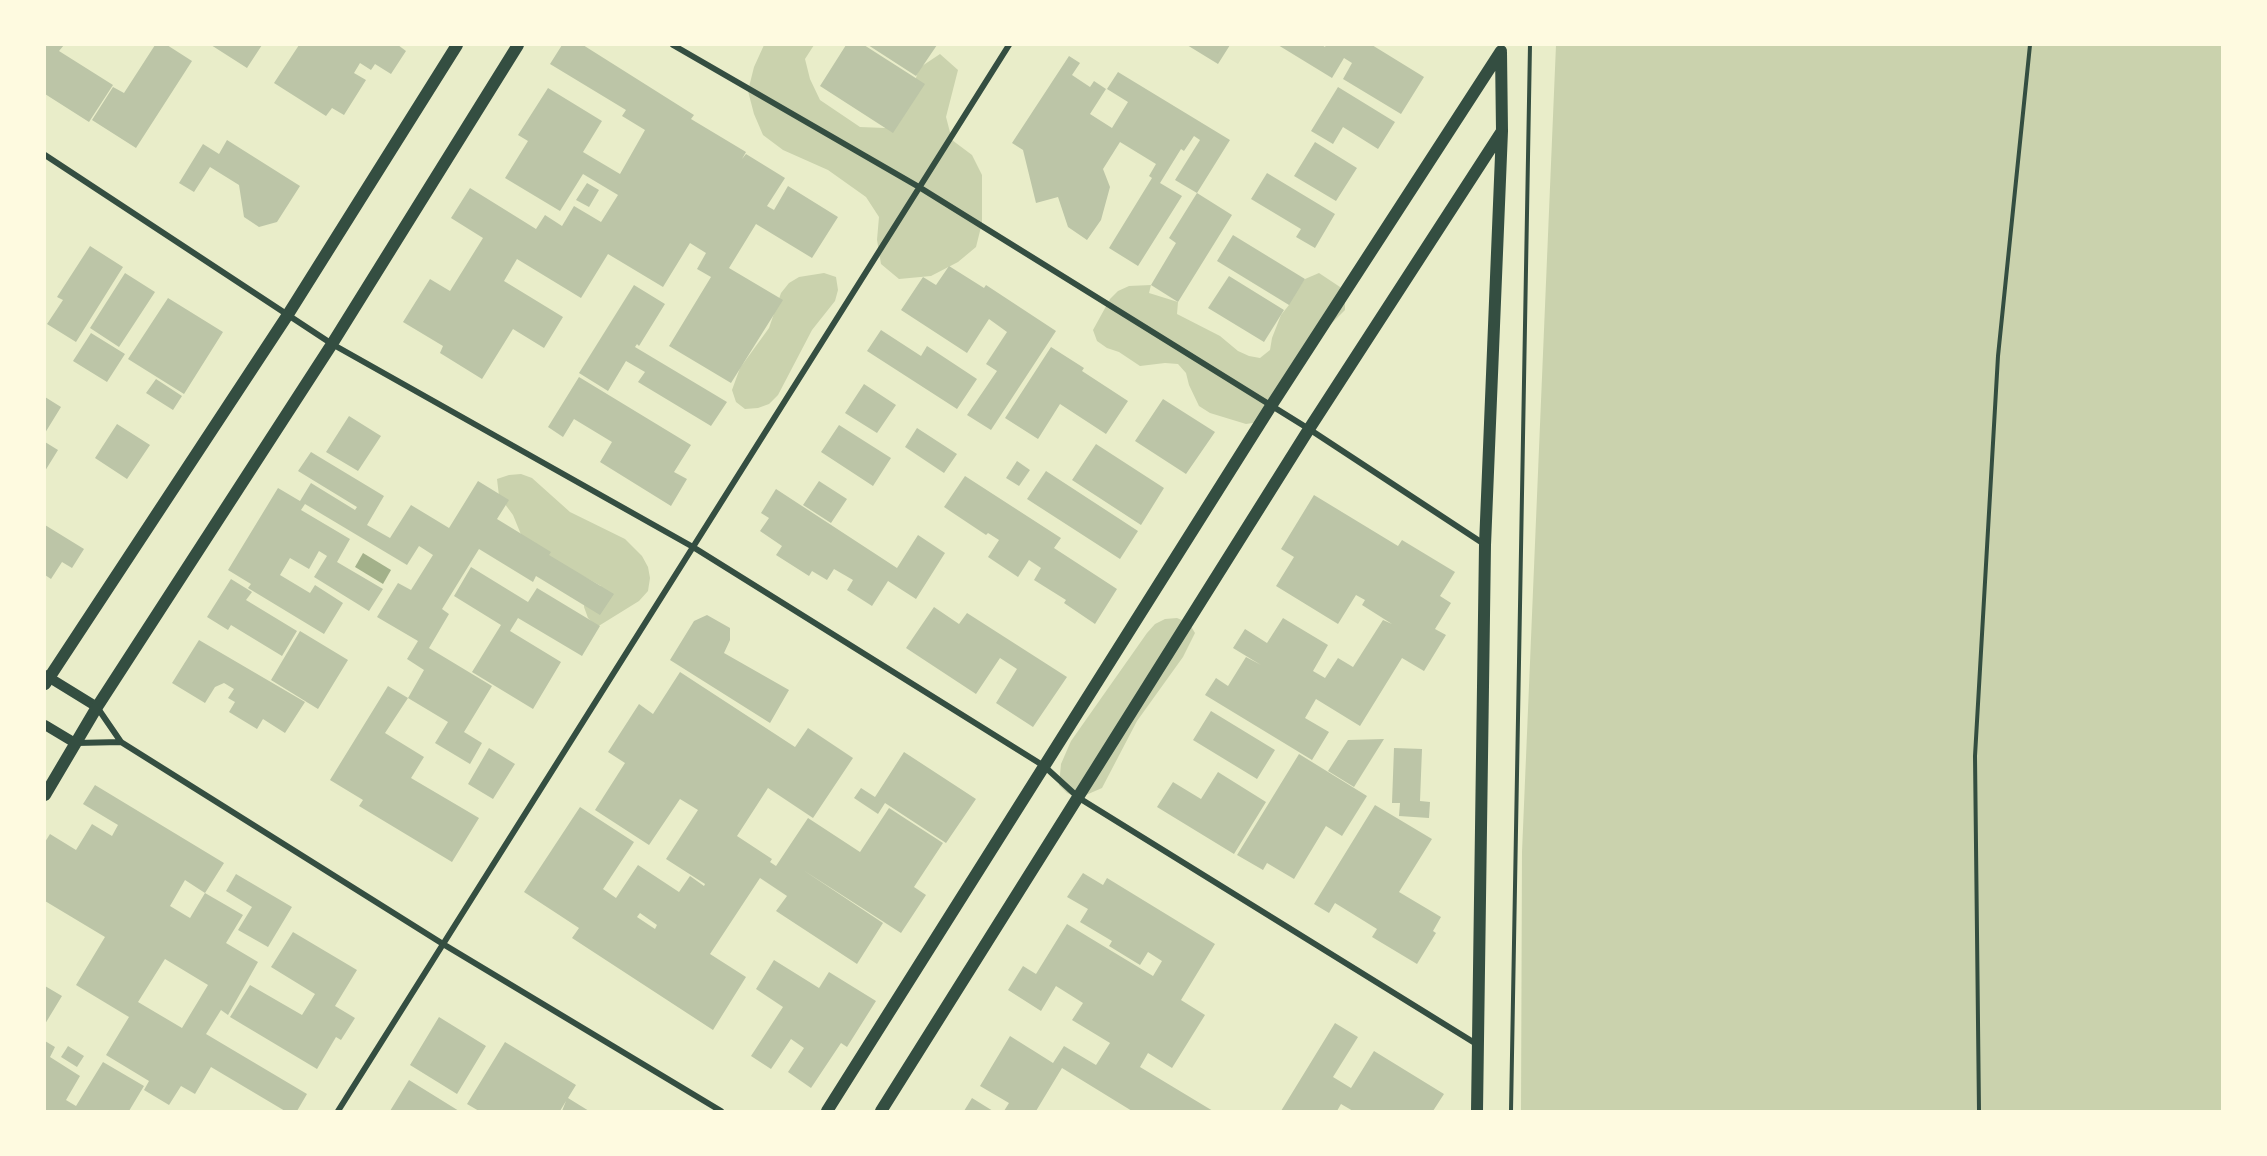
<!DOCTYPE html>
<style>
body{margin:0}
#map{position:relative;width:2267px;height:1156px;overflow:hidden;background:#e9edc9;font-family:"Public Sans",sans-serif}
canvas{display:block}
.frame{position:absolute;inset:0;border:46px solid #fefae0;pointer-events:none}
</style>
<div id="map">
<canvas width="2267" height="1156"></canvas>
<div class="frame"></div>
</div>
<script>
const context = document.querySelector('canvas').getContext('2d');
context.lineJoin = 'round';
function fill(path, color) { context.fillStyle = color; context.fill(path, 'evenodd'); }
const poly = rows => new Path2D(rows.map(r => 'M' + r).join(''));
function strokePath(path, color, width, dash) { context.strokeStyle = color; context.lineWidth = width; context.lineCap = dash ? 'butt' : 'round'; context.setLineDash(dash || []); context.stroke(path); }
const green = poly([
 [764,45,814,45,805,59,810,79,820,100,860,127,885,128,916,78,919,68,940,54,958,70,946,117,952,140,972,155,982,175,982,223,976,247,958,262,931,276,899,279,881,264,877,240,879,217,866,197,828,170,783,150,763,135,754,114,748,91,754,67],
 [1556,45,2222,45,2222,1111,1521,1111,1522,852],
 [824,273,836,277,838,290,835,301,812,330,778,395,769,404,758,408,745,409,736,402,732,390,740,368,769,328,781,293,789,283,799,277],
 [1319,273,1340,287,1345,297,1345,310,1307,348,1259,422,1246,424,1210,413,1199,406,1189,385,1186,373,1178,364,1165,363,1140,366,1119,352,1107,348,1097,341,1093,330,1110,299,1118,291,1129,286,1151,285,1149,293,1178,302,1177,314,1220,336,1238,351,1249,356,1260,358,1270,350,1272,338,1281,315,1289,305,1289,301,1305,279],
 [521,474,532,478,570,512,625,539,642,556,648,567,650,578,648,591,639,601,597,627,588,618,584,607,585,595,601,586,583,576,558,570,522,537,513,515,499,496,497,479,509,475],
 [1177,618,1189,623,1195,633,1183,657,1137,721,1102,788,1079,798,1067,793,1059,785,1061,764,1071,741,1147,633,1155,624,1165,619]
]);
const water = poly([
 [363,553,391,570,383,584,355,567]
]);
const building = poly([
 [45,45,64,45,59,51,113,85,89,122,45,94],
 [155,45,167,45,192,61,136,148,92,120,113,87,124,93],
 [211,45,262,45,247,68],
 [299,45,398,45,406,51,391,74,375,64,371,70,360,63,354,73,366,80,344,115,332,108,326,116,274,83],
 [562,45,583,45,694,115,691,119,746,152,742,159,746,154,785,178,767,206,774,210,788,186,838,217,812,258,756,224,729,268,783,300,731,383,669,346,711,277,697,269,706,253,690,243,663,287,608,254,581,298,517,259,504,281,563,317,544,348,513,329,482,379,440,353,443,346,403,322,430,279,450,291,483,238,451,218,470,188,536,229,545,215,562,226,574,206,601,222,618,195,583,174,560,211,505,178,528,141,518,135,548,88,602,121,583,152,620,174,645,130,622,116,626,110,550,64],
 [846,45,864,45,925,84,893,133,820,86],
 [868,45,937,45,916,76],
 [1187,45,1230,45,1218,64],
 [1278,45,1322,45,1325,47,1326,45,1372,45,1424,77,1401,114,1343,79,1352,63,1344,58,1332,78],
 [1069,56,1080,63,1072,75,1090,87,1094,81,1106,89,1090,114,1112,128,1128,102,1107,89,1118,72,1230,140,1197,193,1175,180,1200,140,1194,136,1184,151,1181,149,1160,183,1182,196,1138,266,1109,248,1152,178,1149,176,1156,164,1120,142,1103,169,1110,187,1101,220,1087,240,1068,227,1058,197,1036,203,1023,150,1012,143],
 [1338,87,1395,122,1378,149,1343,127,1333,144,1311,131],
 [227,140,300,186,277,222,259,227,244,217,239,185,210,167,194,192,179,183,203,144,219,154],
 [1315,142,1357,168,1336,201,1294,176],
 [1267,173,1335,214,1315,248,1296,237,1301,229,1251,199],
 [587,183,599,190,589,207,576,200],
 [1197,193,1232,215,1178,302,1151,285,1176,243,1169,238],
 [1233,235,1305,279,1289,305,1217,261],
 [90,246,123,267,76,342,47,324,63,300,57,297],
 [949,266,984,288,986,285,1056,331,991,430,967,415,997,371,986,364,1007,332,989,319,967,353,901,310,923,277,936,285],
 [125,273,155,292,119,347,90,328],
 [1229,276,1284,310,1264,342,1208,308],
 [634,285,665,304,639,346,637,344,635,347,727,402,711,426,638,382,645,372,626,361,608,391,579,373],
 [168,298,223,332,184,394,128,359],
 [881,330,921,356,927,346,977,379,957,409,867,351],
 [91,333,125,354,107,382,73,361],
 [1051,347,1084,368,1082,371,1128,401,1106,434,1060,404,1038,439,1005,418],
 [579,377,691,445,674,472,687,479,671,506,600,462,612,442,574,419,563,437,548,427],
 [156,379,182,396,173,410,146,393],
 [864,384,896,405,877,433,845,413],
 [45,397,61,407,45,433],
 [1163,399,1215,432,1186,474,1135,441],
 [349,416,381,436,358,471,326,452],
 [117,424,150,445,127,479,95,458],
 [839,425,891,458,873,486,821,452],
 [917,428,957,454,944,473,905,447],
 [45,442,58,450,45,471],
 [1096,444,1164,488,1141,525,1072,480],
 [311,452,384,496,367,525,390,538,411,505,449,528,478,481,509,500,497,519,551,552,549,555,614,594,600,615,536,576,533,582,479,549,442,609,449,614,429,648,492,686,464,732,482,743,470,764,435,743,448,722,408,698,424,670,407,659,418,641,377,617,398,583,411,590,433,555,419,546,407,565,305,504,301,510,350,539,337,562,383,589,369,611,314,577,327,556,319,551,309,569,290,558,280,575,310,593,315,585,343,603,324,634,248,588,251,584,228,570,278,488,300,501,311,483,355,510,357,507,298,471],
 [1017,461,1030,470,1019,486,1006,478],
 [1046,471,1138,531,1120,559,1027,499],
 [965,476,1061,538,1054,548,1117,589,1095,624,1064,603,1066,600,1034,580,1041,568,1029,560,1018,577,988,557,999,540,988,533,986,535,944,507],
 [819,481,847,499,831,523,803,505],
 [776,489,897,568,918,535,945,553,916,599,888,581,872,606,847,590,853,580,834,569,827,580,812,571,809,576,776,555,782,546,760,531,769,518,761,513],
 [1314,495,1398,546,1402,540,1455,572,1440,596,1451,603,1435,629,1446,635,1424,671,1402,658,1360,726,1316,699,1305,718,1329,732,1312,760,1205,695,1216,678,1228,686,1246,657,1261,665,1233,648,1245,629,1267,643,1283,618,1328,645,1313,671,1325,678,1338,658,1353,667,1383,620,1392,624,1362,605,1365,600,1356,595,1338,624,1276,586,1294,557,1281,549],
 [45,525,84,549,72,568,62,562,51,579,45,575],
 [471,567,528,602,537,588,600,626,582,656,518,618,510,631,561,662,533,709,472,672,501,625,454,596],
 [231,579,252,592,246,600,297,631,282,656,231,625,228,630,207,617],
 [934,607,959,624,967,613,1067,677,1033,727,996,703,1017,669,1000,658,976,694,906,648],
 [707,615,730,628,730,640,724,653,789,690,770,723,670,660,694,621],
 [300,631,348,660,318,709,271,680],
 [199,640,305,702,285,733,263,719,257,729,229,712,235,702,228,698,234,689,224,683,215,687,205,703,172,683],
 [680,672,795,747,808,728,853,758,813,818,768,788,737,836,772,859,770,862,776,866,808,818,860,852,889,808,943,843,914,887,926,895,901,933,803,870,883,923,857,964,776,911,787,896,760,878,710,954,746,977,713,1030,572,938,579,928,524,892,580,807,634,842,603,889,616,898,638,865,679,892,690,876,704,886,705,884,666,859,698,810,680,799,649,845,595,810,625,763,608,752,639,704,653,714],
 [640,913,657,925,655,929,637,917],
 [388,686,408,698,385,733,424,757,411,778,479,818,452,862,359,806,363,800,330,780],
 [1211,711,1275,750,1257,779,1193,740],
 [1384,739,1354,787,1328,771,1348,740],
 [489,748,515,764,493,799,468,784],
 [1394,748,1422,749,1420,801,1430,802,1429,818,1399,816,1400,803,1392,803],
 [904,752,976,799,946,843,885,803,878,814,854,798,861,788,875,797],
 [1299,754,1367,796,1342,836,1326,826,1294,879,1267,863,1263,870,1237,855],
 [1218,772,1266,802,1234,854,1157,807,1173,782,1201,799],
 [95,785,224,863,205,893,185,880,170,906,190,918,205,893,243,915,226,943,258,962,228,1015,221,1010,206,1034,307,1094,297,1111,285,1111,211,1067,195,1094,181,1086,169,1105,144,1090,149,1081,106,1055,129,1017,76,985,105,937,45,901,45,842,50,834,76,850,92,824,112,836,118,825,83,804],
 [165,959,208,985,182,1028,138,1002],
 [1375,805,1432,839,1399,892,1441,917,1433,931,1436,933,1417,964,1372,937,1377,929,1335,903,1329,913,1314,904],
 [1083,873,1103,885,1107,878,1215,944,1181,1000,1205,1015,1172,1068,1148,1053,1140,1067,1213,1111,1132,1111,1062,1068,1036,1111,1004,1111,1009,1103,980,1086,1010,1036,1053,1063,1064,1046,1096,1065,1110,1043,1072,1020,1083,1003,1056,986,1041,1011,1008,990,1023,966,1036,974,1067,924,1153,976,1162,961,1148,952,1140,965,1109,946,1112,941,1080,922,1088,909,1067,897],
 [236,874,292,907,268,947,238,930,252,907,226,891],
 [293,932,357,970,335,1006,355,1018,341,1040,336,1037,317,1069,230,1017,250,985,302,1015,315,994,271,967],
 [774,960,819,988,829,972,876,1001,847,1047,841,1043,811,1088,788,1072,804,1048,791,1039,771,1069,751,1056,783,1007,756,989],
 [45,986,62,996,45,1024],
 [439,1017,486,1046,457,1094,410,1065],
 [1335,1023,1358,1037,1333,1077,1351,1088,1374,1051,1444,1094,1433,1111,1353,1111,1341,1104,1337,1111,1281,1111],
 [45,1041,55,1047,50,1057,80,1076,66,1100,76,1106,103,1062,144,1086,129,1111,45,1111],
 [505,1042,576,1085,568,1098,589,1111,562,1111,566,1101,560,1111,479,1111,467,1104],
 [68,1046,84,1056,77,1067,61,1057],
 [409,1080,459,1111,390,1111],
 [972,1098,993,1111,964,1111]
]);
const path = poly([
 [1511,1111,1530,45],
 [1979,1111,1975,756,1998,356,2030,45]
]);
const minor = poly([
 [673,45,919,187,1309,429,1484,544],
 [45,155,332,344,693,547,1044,766,1079,798,1478,1045],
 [97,707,121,742,443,944,721,1111],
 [76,743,121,742],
 [338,1111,1009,45]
]);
const tertiary = poly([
 [45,675,97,707],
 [45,725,75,743]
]);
const secondary = poly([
 [45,684,287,316,457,45],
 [45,795,97,707,332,344,518,45],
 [827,1111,1271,406,1501,51],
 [881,1111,1309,429,1502,131],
 [1477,1111,1485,545,1502,131,1501,52]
]);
fill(green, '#cad2ad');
fill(water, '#a3b18a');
fill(building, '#bcc5a7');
strokePath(path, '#344e41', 4);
strokePath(minor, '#344e41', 6);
strokePath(tertiary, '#344e41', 10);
strokePath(secondary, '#344e41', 12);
</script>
